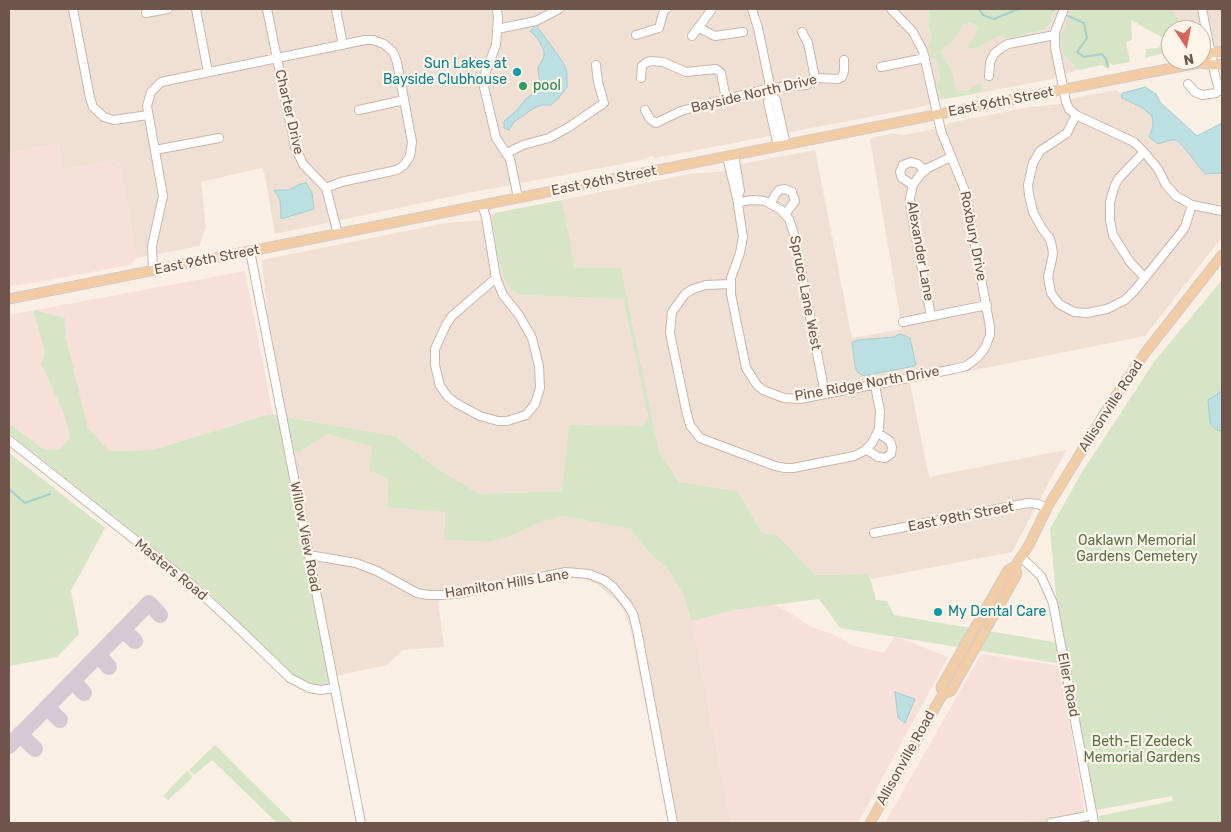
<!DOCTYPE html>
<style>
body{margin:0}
#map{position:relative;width:1231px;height:832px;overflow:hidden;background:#f9efe5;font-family:Rubik,sans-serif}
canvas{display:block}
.frame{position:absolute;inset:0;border:10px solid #6f564d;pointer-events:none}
.north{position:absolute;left:1161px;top:20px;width:50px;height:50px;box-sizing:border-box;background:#fdf4ea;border:1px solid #c4b5ab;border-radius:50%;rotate:169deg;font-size:14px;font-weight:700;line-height:20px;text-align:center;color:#6f564d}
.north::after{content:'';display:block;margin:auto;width:18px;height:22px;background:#d66657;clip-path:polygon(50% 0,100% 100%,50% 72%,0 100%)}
</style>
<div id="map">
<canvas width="1231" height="832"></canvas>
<div class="frame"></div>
<div class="north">N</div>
</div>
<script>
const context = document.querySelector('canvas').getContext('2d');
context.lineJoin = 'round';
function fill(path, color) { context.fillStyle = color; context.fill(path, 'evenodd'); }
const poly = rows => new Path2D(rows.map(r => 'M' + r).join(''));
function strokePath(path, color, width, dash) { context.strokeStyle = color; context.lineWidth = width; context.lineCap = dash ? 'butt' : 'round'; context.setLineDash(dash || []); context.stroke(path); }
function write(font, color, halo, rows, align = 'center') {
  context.font = font + ' Rubik,sans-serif'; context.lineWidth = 4.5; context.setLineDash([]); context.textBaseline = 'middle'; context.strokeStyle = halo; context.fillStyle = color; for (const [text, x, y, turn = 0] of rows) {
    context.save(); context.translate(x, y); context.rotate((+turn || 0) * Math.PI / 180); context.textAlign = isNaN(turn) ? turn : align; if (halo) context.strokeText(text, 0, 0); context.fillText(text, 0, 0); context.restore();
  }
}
const residential = poly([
 [9,9,929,9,928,25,932,38,931,56,937,63,940,81,937,83,938,92,944,99,921,107,655,158,652,156,638,161,468,193,275,234,265,176,262,168,201,182,206,228,199,246,137,258,119,161,115,160,63,170,58,143,9,153],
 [1055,9,1075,9,1064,55,1078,70,1052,79,979,93,984,87,957,92,952,72,941,51,945,46,950,45,964,24,971,23,978,28,967,50,979,47,1000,35,1031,32,1046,29],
 [1170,9,1222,9,1222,45,1201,50,1201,30,1180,30,1178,18],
 [1116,90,1168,122,1222,152,1222,237,1145,336,910,383,929,477,1066,450,1012,552,872,579,869,574,815,575,777,535,762,533,738,491,679,482,659,451,621,268,575,267,562,200,690,174,725,171,741,164,815,150,852,338,902,329,870,138,891,134,905,135,934,129,949,123,1029,107,1061,104,1074,98],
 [495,213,492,219,496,249,504,279,522,295,623,299,648,416,648,423,641,426,562,491,479,494,434,466,395,436,287,417,268,318,262,260,446,223,480,220],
 [327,434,372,447,369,471,389,479,445,511,444,540,488,542,508,537,538,523,563,516,632,529,650,554,667,568,682,592,692,621,731,823,669,823,630,626,625,613,618,602,597,584,584,579,550,579,438,601,444,647,403,650,387,665,336,676,293,450,300,452],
 [1084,809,1087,823,1017,823]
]);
const commercial = poly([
 [58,143,63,170,115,160,119,161,137,258,131,264,118,267,33,283,9,286,9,153],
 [245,271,273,415,268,414,153,450,109,451,88,428,66,338,65,318,33,311,45,352,41,364,65,416,70,438,60,449,45,450,9,423,9,315],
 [772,604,787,611,811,627,832,634,854,646,884,653,895,636,948,657,858,823,731,823,692,621,735,610],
 [981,654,1060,666,1084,809,1017,823,885,823]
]);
const green = poly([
 [929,9,1055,9,1046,29,1010,38,1000,35,979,47,966,50,978,28,971,23,964,24,950,45,945,46,941,51,952,72,957,92,969,90,979,83,984,87,979,93,944,99,938,92,937,83,940,80,937,63,931,56,928,47,932,38,928,25],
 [1075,9,1170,9,1178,18,1180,30,1171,30,1171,51,1145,58,1146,49,1159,48,1163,38,1131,20,1132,40,1126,42,1130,62,1113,65,1110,63,1110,66,1106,68,1102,65,1078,70,1064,55,1060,37,1065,27,1068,16],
 [562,200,575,267,621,268,659,451,679,482,738,491,762,533,777,535,815,575,869,574,876,600,887,601,894,615,1065,644,1056,596,1050,529,1082,472,1154,362,1222,280,1222,823,1100,823,1099,816,1173,801,1172,796,1096,810,1069,665,840,628,819,599,735,610,692,621,682,592,667,568,650,554,631,529,563,516,538,523,508,537,488,542,444,540,445,512,387,507,389,479,369,471,372,447,327,434,300,452,286,449,330,684,318,687,306,684,294,675,204,588,9,433,9,423,45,450,60,449,70,438,65,416,41,364,45,352,33,310,65,318,66,338,88,428,109,451,153,450,269,414,395,436,434,466,479,494,562,491,569,425,641,426,647,422,648,416,623,299,522,295,511,290,504,279,496,249,492,219,495,213],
 [9,453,105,528,71,591,79,634,57,657,9,666],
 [215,745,294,823,277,823,212,760,194,775,189,770],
 [187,771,192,776,192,778,168,800,163,796]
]);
const water = poly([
 [536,25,563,62,567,72,567,87,558,99,551,105,542,105,534,108,514,122,509,130,504,128,504,121,515,112,526,99,536,90,540,85,538,68,544,57,544,51,538,39,530,31,536,25],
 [1145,87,1156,94,1160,102,1197,136,1222,123,1222,173,1205,174,1182,145,1176,140,1171,140,1158,144,1149,137,1153,126,1152,116,1141,107,1122,98,1121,95,1123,93,1145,87],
 [306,183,312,193,314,209,281,219,280,200,274,190,289,190,300,184,306,183],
 [900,334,910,338,916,365,914,366,864,376,857,372,855,366,852,342,858,340,894,337,900,334],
 [1222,391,1222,431,1221,431,1215,429,1210,423,1208,400,1222,391],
 [895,692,915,699,905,723,898,718,895,692]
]);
const stream = poly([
 [979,9,983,15,994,19,1018,9],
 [1051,9,1054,10],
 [1068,16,1084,23,1087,38,1077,52,1084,57,1102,54,1106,59,1108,67],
 [9,489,25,503,50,494]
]);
const taxiway = poly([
 [123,630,135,641],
 [98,655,109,667],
 [73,681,84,693],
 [47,707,60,720],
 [20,734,35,749],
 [9,746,149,603,160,615]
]);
const minor = poly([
 [73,9,90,98,93,107,104,117,114,120,148,115],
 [196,9,208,72],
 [267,9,295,147,303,164,326,188,338,234],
 [336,9,343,45],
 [497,9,498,18,496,45,485,74,484,87,496,138,510,159,518,198],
 [752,9,758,28,772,95,776,100,786,145],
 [1064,9,1055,32,1055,47,1066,102,1069,109,1076,115,1134,142,1144,152,1158,169,1166,185,1176,196,1192,205,1222,211],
 [1202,9,1215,75,1219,89],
 [146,13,168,9],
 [699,28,715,36,743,32],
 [497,29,536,21,559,9],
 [802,32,808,43,815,78],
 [636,35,659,28,664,10,666,9],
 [692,36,712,9],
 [881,67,925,58],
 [989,76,990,62,994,54,1001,48,1008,44,1055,35],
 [641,78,642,66,647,62,652,61,663,62,686,72,716,69,721,73,726,99],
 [1188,84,1195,92,1202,95,1216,93,1219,89,1222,91],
 [772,95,768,102,778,146],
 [359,110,404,100],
 [645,110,650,119,656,123,681,111,726,99,770,88,807,85,815,78,838,79,842,77,844,71,844,60],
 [1076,115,1067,133,1040,151,1033,163,1028,185,1029,195,1033,212,1041,227,1050,239,1052,247,1053,254,1048,277,1051,293,1059,304,1074,312,1087,313,1107,309,1125,300,1135,290,1180,234,1185,227,1192,205],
 [155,150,219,138],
 [1144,152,1119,178,1115,185,1110,202,1110,220,1113,235,1130,262,1145,278],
 [507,153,523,145,549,138,569,127,604,103,598,82,596,65],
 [734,155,740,191,737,198],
 [727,157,737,198,743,237,740,253,731,278,731,294,746,368,757,385,763,390,784,398,800,399,954,369,966,366,977,358,985,348,990,335,990,327,965,191,941,131,923,51,913,32,891,9],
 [913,185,902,178,900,172,903,165,911,162,918,164,925,171],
 [738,202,753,200,765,201,781,210,789,219,794,234,825,394],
 [771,204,775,195,779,190,785,189,792,192,795,201,785,214],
 [482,205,486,217,496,278],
 [250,251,361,823],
 [153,270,152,246,163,196,147,106,151,92,161,82,365,40,373,40,384,44,393,52,397,62,412,142,410,156,404,165,397,170,341,182,326,188],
 [496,278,503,295,519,315,532,338,539,366,540,388,535,404,526,415,507,421,498,421,480,416,456,403,448,397,440,386,435,365,435,349,446,325,452,316,496,278],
 [730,284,706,285,693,289,685,294,672,312,670,333,686,410,690,425,700,438,775,466,785,468,793,468,854,456,864,451,872,443,879,429,880,411,875,385],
 [931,316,911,211,910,198,913,185,920,175,928,168,951,157],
 [903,322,987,305],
 [9,440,192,585,234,624,290,678,309,688,321,690,334,688],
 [866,449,878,457,885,458,891,454,892,447,890,441,878,433],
 [874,533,1028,503,1038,504,1047,508],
 [309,555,356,563,377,571,417,593,428,595,446,595,461,593,566,572,589,574,604,580,613,587,627,604,633,614,637,630,673,823],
 [1021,557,1041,576,1053,603,1094,823],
 [1051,823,1093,815]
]);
const major = poly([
 [1199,63,1211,53,1222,51],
 [9,299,1131,76,1199,63,1213,65,1222,64],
 [943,694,941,687,1008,570,1015,566,1029,545,1047,508,1112,401,1145,353,1222,255],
 [870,823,940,699,943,694,951,691,960,675,1017,574,1015,566]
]);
const markers = [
 [517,72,5,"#0f9aa8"],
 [523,86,5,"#2e9e5b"],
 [938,612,5,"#0f9aa8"]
];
const cultureNames = [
 ["Sun Lakes at",507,64],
 ["Bayside Clubhouse",507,80],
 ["My Dental Care",948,612,"left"]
];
const leisureNames = [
 ["pool",533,86]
];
const streetNames = [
 ["Bayside North Drive",754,94,-13],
 ["East 96th Street",1001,102,-11],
 ["Charter Drive",289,112,77],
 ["East 96th Street",604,181,-11],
 ["Roxbury Drive",973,236,79],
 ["Alexander Lane",920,251,80],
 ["East 96th Street",207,260,-11],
 ["Spruce Lane West",805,293,79],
 ["Pine Ridge North Drive",867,384,-10],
 ["Allisonville Road",1111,406,-57],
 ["East 98th Street",961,517,-11],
 ["Willow View Road",305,537,79],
 ["Masters Road",171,570,39],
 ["Hamilton Hills Lane",507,584,-9],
 ["Eller Road",1068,685,79],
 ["Allisonville Road",906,758,-61]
];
const parkNames = [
 ["Oaklawn Memorial",1137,541],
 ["Gardens Cemetery",1137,557],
 ["Beth-El Zedeck",1142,742],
 ["Memorial Gardens",1142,758]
];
fill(residential, '#f0e0d4');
fill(commercial, '#f8e0da');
fill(green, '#d5e5c5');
fill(water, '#bcdfe1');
strokePath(water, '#a3cfd1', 1);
strokePath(stream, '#a3cfd1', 2);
strokePath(taxiway, '#d5cad3', 16);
strokePath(minor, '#c9b6ac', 10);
strokePath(major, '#d4ccca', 11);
strokePath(minor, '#fff', 8);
strokePath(major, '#f1cca4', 9);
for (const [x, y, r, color] of markers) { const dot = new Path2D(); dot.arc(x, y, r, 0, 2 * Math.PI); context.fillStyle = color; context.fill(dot); strokePath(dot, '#fdf4ea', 2); }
write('14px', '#0d838f', '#fdf4ea', cultureNames, 'right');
write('14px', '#27864d', '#fdf4ea', leisureNames, 'left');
write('14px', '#6f564d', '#fdf4ea', streetNames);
write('14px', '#597447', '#fdf4ea', parkNames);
</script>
